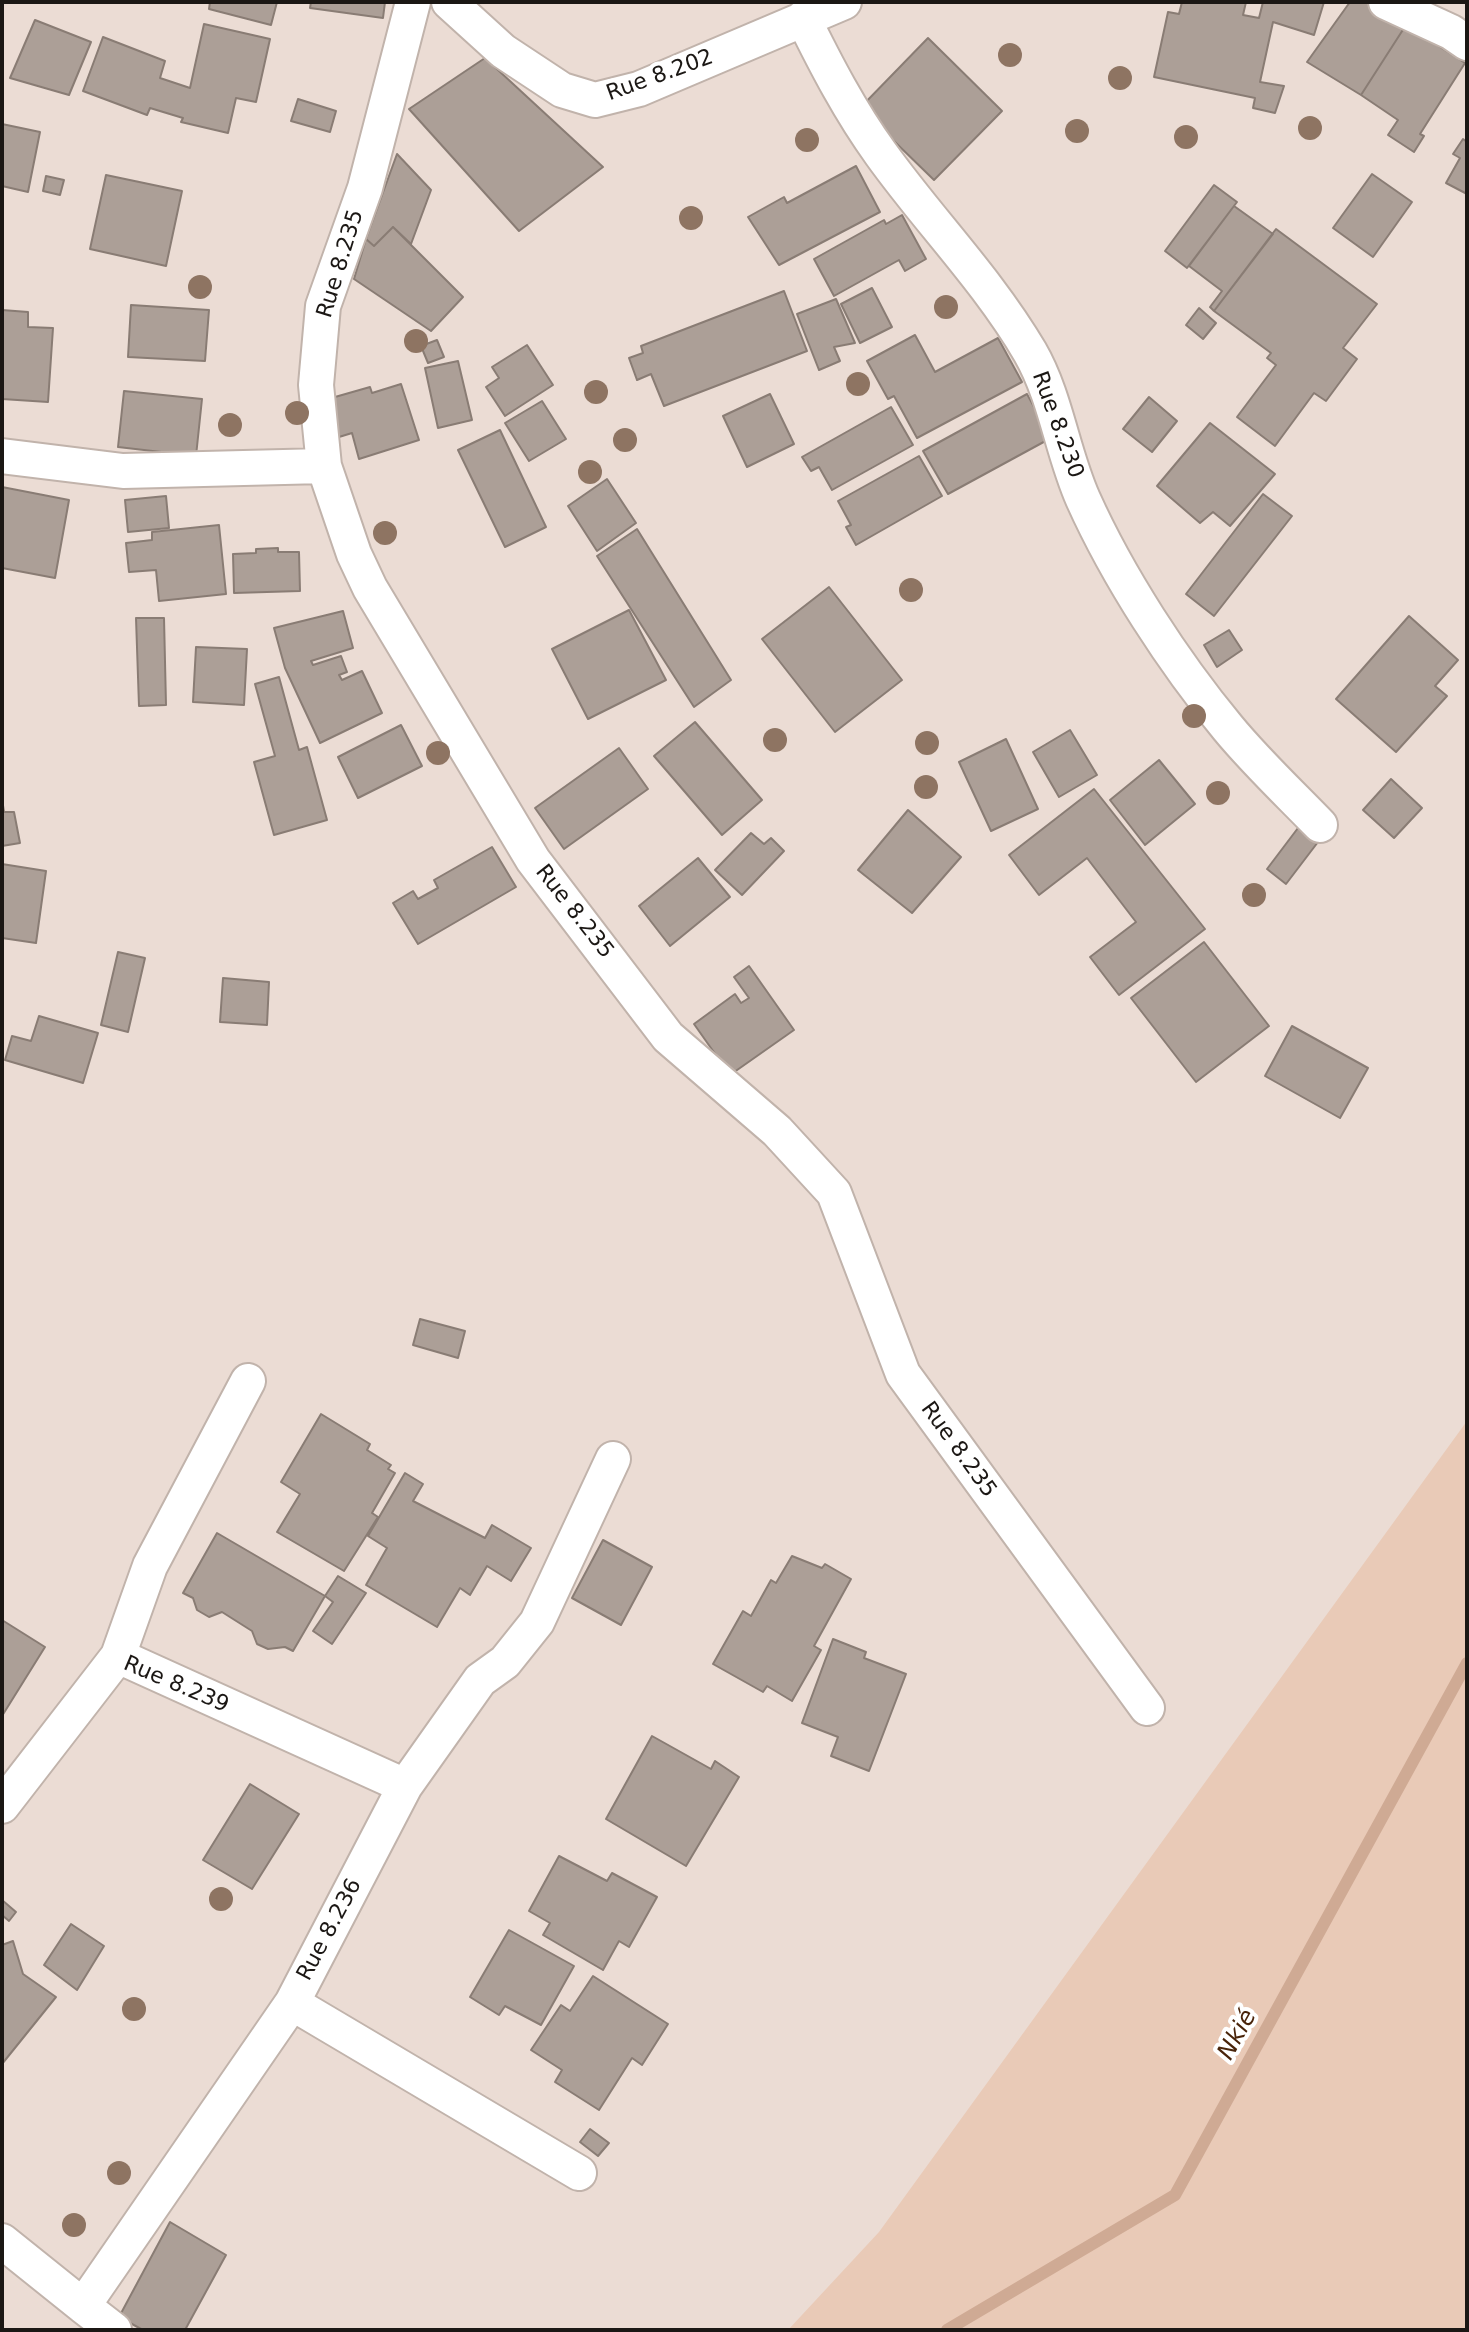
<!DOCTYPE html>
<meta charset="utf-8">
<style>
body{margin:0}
#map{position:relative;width:1469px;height:2332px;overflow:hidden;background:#ebdcd4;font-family:"DejaVu Sans",sans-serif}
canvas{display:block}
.frame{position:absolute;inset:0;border:4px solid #1b1714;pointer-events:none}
</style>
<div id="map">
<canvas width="1469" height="2332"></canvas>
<div class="frame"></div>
</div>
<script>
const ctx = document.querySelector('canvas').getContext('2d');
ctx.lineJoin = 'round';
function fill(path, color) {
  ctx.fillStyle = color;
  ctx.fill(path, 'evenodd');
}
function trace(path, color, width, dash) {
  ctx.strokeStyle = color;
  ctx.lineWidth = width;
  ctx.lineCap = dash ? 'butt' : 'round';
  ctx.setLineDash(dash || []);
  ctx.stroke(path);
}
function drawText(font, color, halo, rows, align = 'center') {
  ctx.font = font + ' "DejaVu Sans",sans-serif';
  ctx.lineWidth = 8;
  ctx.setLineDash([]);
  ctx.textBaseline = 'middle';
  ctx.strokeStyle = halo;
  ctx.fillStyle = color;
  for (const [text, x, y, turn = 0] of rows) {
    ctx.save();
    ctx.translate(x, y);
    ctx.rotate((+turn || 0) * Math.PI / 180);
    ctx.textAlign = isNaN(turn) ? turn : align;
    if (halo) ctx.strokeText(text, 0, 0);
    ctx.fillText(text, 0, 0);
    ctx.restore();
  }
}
const green = new Path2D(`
 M1467,1421V2330H788L879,2232Z`);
const stream = new Path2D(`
 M947,2330L1175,2195L1467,1663`);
const building = new Path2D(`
 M210,2H277L271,25L209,9Z
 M311,2H385L383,18L310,8Z
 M1182,2H1246L1243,15L1259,18L1263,2H1324L1314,35L1273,22L1260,82L1284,86L1275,113L1253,108L1255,98L1154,77L1168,12L1179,14Z
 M1350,2H1369L1406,25L1361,95L1307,62Z
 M35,20L91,42L69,95L10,78Z
 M204,24L270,39L256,102L236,98L228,133L181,122L183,118L150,108L147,115L83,91L103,37L165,61L160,78L190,88Z
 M1406,25L1465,63L1420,134L1424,136L1414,152L1388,135L1398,120L1361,95Z
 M928,38L1002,111L934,180L860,108Z
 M485,58L603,167L519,231L409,109Z
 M298,99L336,111L330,132L291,121Z
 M2,124L40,132L28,192L2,186Z
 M1463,139L1467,142V194L1446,183L1460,158L1453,154Z
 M397,154L431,190L411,244L393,227L374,246L366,239Z
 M856,166L880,212L779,265L748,217L784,197L787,203Z
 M1372,174L1412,202L1373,257L1333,228Z
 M106,175L182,191L166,266L90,249Z
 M46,176L64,180L60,195L43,191Z
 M1214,185L1237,202L1187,268L1165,251Z
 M1234,206L1273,234L1214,311L1210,307L1222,291L1189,266Z
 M902,215L926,259L905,271L899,260L834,296L814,259L884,220L886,224Z
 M393,227L463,297L431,331L354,279L366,239L374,246Z
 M1276,229L1377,304L1343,348L1357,359L1326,401L1314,393L1275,446L1237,417L1276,365L1267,358L1271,353L1214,311Z
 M872,288L892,327L860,343L841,304Z
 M784,291L807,351L664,406L651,374L637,380L629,358L643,353L641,346Z
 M836,299L855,343L834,347L840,361L819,370L797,314Z
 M131,305L209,310L205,361L128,357Z
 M1199,308L1216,323L1203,339L1186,325Z
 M2,310L28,312V327L53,328L48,402L2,399Z
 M915,335L935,372L998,338L1022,382L917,438L894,396L888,399L867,361Z
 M437,340L444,357L428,363L421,346Z
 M527,345L553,385L505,416L486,387L499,378L492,367Z
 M458,361L472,420L438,428L425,368Z
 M401,384L419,440L359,459L352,433L339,437L328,399L370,387L372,393Z
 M124,391L202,399L196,456L118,447Z
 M770,394L794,444L747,467L723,416Z
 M1027,394L1051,438L948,494L923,451Z
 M1149,397L1177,421L1152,452L1123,429Z
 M542,401L566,439L529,461L505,423Z
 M891,407L913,445L832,490L819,467L811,471L802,457Z
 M1210,423L1275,474L1230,526L1213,512L1200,523L1157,486Z
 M500,430L546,527L505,547L458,450Z
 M919,456L942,496L856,545L846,527L851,525L838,501Z
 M607,479L636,523L597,551L568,506Z
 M2,487L69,500L55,578L2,568Z
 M1263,494L1292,516L1214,616L1186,594Z
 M166,496L169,528L128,532L125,500Z
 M219,525L226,594L159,601L156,570L129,572L126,543L152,540V532Z
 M637,529L731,680L694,707L597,556Z
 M278,548V552H299L300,591L234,593L233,554L256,553V549Z
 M829,587L902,680L835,732L762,639Z
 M629,610L666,680L588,719L552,649Z
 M343,611L353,648L311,661L313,665L341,656L347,672L339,675L342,680L362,671L382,713L320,743L285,668L274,628Z
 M1409,616L1458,660L1435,686L1447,696L1396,752L1336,699Z
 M136,618H164L166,705L139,706Z
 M1229,630L1242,650L1217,667L1204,645Z
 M196,647L247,649L244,705L193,702Z
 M279,677L299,750L307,747L327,820L274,835L254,762L275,756L255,684Z
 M695,722L762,800L722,835L654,756Z
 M401,725L422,766L358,798L338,757Z
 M1070,730L1097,775L1059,797L1033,752Z
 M1006,739L1038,809L991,831L959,762Z
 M619,748L648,789L564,849L535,808Z
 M1159,760L1195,804L1145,845L1110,800Z
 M1391,779L1422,808L1394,838L1363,810Z
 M1094,789L1205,929L1119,995L1090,957L1136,922L1087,858L1039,895L1009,855Z
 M2,799L4,812H14L20,843L2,846Z
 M908,810L961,857L912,913L858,870Z
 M1298,828L1318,842L1286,884L1267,869Z
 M751,833L764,844L771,838L784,851L742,895L715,870Z
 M492,847L516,887L418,944L393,903L413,891L418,899L438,888L434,880Z
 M698,858L730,897L670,946L639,906Z
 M2,864L46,871L36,943L2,938Z
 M1204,942L1269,1026L1196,1082L1131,998Z
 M118,952L145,958L128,1032L101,1025Z
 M749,966L794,1030L730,1075L694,1024L735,994L741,1003L749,998L734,977Z
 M223,978L269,982L267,1025L220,1022Z
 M39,1016L98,1033L83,1083L5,1060L12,1036L31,1041Z
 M1292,1026L1368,1068L1340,1118L1265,1076Z
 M420,1319L465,1331L458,1358L413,1345Z
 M321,1414L370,1444L367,1450L391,1465L388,1469L395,1473L372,1513L378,1517L344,1571L277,1532L300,1494L281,1482Z
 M405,1473L423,1484L413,1501L485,1538L492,1525L531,1548L511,1581L487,1566L470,1595L460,1588L437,1627L366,1585L387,1548L368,1536Z
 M217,1533L325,1596L293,1651L285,1647L268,1649L257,1644L252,1631L222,1612L209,1617L197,1610L193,1598L183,1593Z
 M603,1540L652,1567L621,1625L572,1598Z
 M792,1556L822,1568L825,1564L851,1579L814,1646L821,1650L792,1701L767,1686L763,1692L713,1664L743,1611L751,1616L771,1580L776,1583Z
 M338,1576L366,1593L332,1644L313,1631L333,1602L325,1596Z
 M2,1620L45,1647L2,1716Z
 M833,1639L866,1652L864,1658L906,1674L869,1771L831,1756L838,1737L802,1723Z
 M652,1736L711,1769L715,1761L739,1777L686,1866L606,1819Z
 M250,1784L299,1814L252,1889L203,1860Z
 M559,1856L607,1881L612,1873L657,1897L629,1947L619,1941L603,1970L543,1935L550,1923L529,1911Z
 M2,1900L16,1912L9,1921L2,1915Z
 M71,1924L104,1946L77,1990L44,1965Z
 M509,1930L574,1966L541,2025L505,2006L499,2015L470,1997Z
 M13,1941L23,1974L56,1997L2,2064V1945Z
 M593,1976L668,2024L642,2065L632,2058L599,2110L555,2082L562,2070L531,2050L561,2005L570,2011Z
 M590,2129L609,2143L598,2156L580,2142Z
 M170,2222L226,2255L185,2330H143L119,2317Z`);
const minor = new Path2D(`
 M413,2L365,188L323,306L316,385L324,466L354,554L370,588L533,860L668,1037L777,1131L834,1193L903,1374L1147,1708
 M449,2L503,51L562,90L595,100L639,89L844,2
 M1386,2L1451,32L1467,43
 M803,18C826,65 850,111 881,154C929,221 987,279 1030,352C1056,397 1062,452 1083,499C1118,577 1174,663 1228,728C1256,762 1289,793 1320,825
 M2,456L123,471L324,466
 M118,1656L150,1566L248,1381
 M2,1806L118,1656L405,1786
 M292,2003L579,2173
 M2,2241L83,2306L292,2003L405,1786L480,1680L505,1662L537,1622L613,1459
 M83,2306L114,2330`);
const trees = [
 [1010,55],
 [1120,78],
 [1310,128],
 [1077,131],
 [1186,137],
 [807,140],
 [691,218],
 [200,287],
 [946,307],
 [416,341],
 [858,384],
 [596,392],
 [297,413],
 [230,425],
 [625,440],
 [590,472],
 [385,533],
 [911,590],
 [1194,716],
 [775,740],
 [927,743],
 [438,753],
 [926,787],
 [1218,793],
 [1254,895],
 [221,1899],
 [134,2009],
 [119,2173],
 [74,2225]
];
const streetNames = [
 ["Rue 8.202",660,76,-20],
 ["Rue 8.235",341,264,-73],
 ["Rue 8.230",1057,425,70],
 ["Rue 8.235",574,912,52],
 ["Rue 8.235",958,1450,54],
 ["Rue 8.239",176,1685,23],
 ["Rue 8.236",330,1930,-62]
];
const waterNames = [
 ["Nkié",1238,2035,-61]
];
fill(green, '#e9cab7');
trace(stream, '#cfaa94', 12);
fill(building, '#ac9f97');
trace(building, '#897c74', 2);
trace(minor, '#c1b3ab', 38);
trace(minor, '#fff', 34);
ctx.fillStyle = '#8e7462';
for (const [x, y] of trees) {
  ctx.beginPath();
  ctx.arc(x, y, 12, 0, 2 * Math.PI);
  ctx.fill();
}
drawText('22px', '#1b1714', '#fff', streetNames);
drawText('italic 24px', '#49240a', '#fff', waterNames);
</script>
